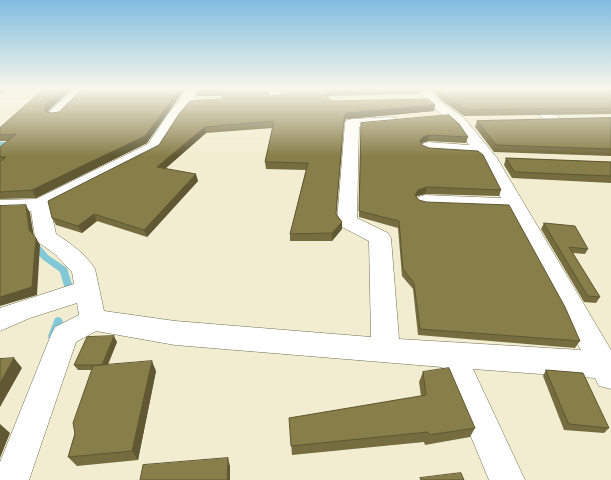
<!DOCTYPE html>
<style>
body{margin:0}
canvas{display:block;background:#f2edd1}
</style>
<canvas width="611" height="480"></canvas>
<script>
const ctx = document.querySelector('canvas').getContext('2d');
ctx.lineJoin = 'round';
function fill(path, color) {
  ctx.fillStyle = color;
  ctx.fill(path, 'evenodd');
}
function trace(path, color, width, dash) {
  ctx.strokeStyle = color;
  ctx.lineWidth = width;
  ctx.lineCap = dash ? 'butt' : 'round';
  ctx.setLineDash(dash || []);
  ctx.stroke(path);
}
const stream = new Path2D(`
 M0,142H15L18,144L15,146H0Z
 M33,240L36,241L48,255L67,268L74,291L72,293L69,294L66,293L60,272L42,259L29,243Z
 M58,317L61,318L63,321L57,339L53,340L49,339L48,336L55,318Z`);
const minor = new Path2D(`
 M74,89H87L60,117L55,118L50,117L48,114L50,111Z
 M186,89H198L193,101L179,119L160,150L50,207L56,234C70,243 86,254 95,269L104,311L175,321L371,337L369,241L340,226L337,221L345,123L347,120L352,119L391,117L396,118L398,121L396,124L359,127L357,218L388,233L391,238L399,339L581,350L507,210L425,207L418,205L415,201L418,197L425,195L501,198L482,160L477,156L428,152L422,150L420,147L422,144L428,142L469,145L455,125L426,102L418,89H430L440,101L465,119L497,158L611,350V389L599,386L595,378L473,369L525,480H489L442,367L175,345L96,331L76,342L29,480H0V462L51,335L55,327L79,315L77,303L30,318L0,331V308L74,284L72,272L56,255L38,242L35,237L31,211L0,212V200L36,199L148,144L168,114L180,100Z
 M271,89H283L280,100H270L268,97Z
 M546,110C552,111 558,115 562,121L560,124C551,126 544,121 539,114L541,111Z`);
const wall = new Path2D(`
 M44,89H72L49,110L48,112L147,143L36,198L0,199V147L8,141H0V128Z
 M196,89H270L268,93L270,96L281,95L282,89H419V94L329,96L328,98L329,100L334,101L435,105L434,111L346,119L344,123L336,214L342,222V229L332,241H290V234L306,170L266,169L265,162L273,128L206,133L165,169L198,181L147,237L97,221L82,233L56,225L52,218L159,145L223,97L222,96H197Z
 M431,89H611V114L464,116L441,100Z
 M611,118V156L494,152L475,127L477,121Z
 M361,123L468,137L466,143L428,141L421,143L422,145L501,190L499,196L425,194L417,196L416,197L419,200L580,341L575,348L418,335L413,289L402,276L398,228L359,217Z
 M506,158L611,162V183L512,178L504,165Z
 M544,223L588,249L585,254L573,253L600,297L596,303L584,302L541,229Z
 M117,342L108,365L156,371L138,460L77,466L68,457L92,370H78L74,365Z
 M546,370L609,428L604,433L564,430L543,376Z
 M423,372L475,428L470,437L425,445L424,442L292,455L289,418L421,396L419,382Z`);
const shadedWall = new Path2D(`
 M0,89H8L0,94Z
 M64,89H72L49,110L47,115L44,109L46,104Z
 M180,89H185L147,143L36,198L32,190Z
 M267,89H270L267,96L266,91Z
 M329,91V96L326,102V96Z
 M435,105L434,111L346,119L344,123V117L346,113Z
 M205,127L206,133L159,174L157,167Z
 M429,135L428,141L422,143L419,146L420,140L423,137Z
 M196,174L198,181L147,237L144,230Z
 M427,187L425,194L417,196L414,202L415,195L418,190Z
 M26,205L30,213L34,237L29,230Z
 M94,214L97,221L82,233L78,226Z
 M342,222V229L332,241V233Z
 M36,238L40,245L37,295L0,306V297Z
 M114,336L117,342L105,370L102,365Z
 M14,358L22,368L0,407V383Z
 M152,361L156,371L138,460L132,451Z
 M0,424L10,433L0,458Z
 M228,458L230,466V480H227Z`);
const building = new Path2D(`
 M44,89H64L46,104L44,109L46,112L52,113L59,112L82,89H180L145,136L32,190L0,192V162L6,157H0V147L16,134L0,135V128Z
 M196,89H267L266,91L270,96L281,95L282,89H391L329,91L326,96L329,100L334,101L428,99L435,105L346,113L344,117L336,214L342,222L332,233L290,234L308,163L265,162L274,121L205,127L157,167L196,174L144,230L94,214L78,226L52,218L48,201L159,145L179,114L190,101L221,99L224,95L221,90H196Z
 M437,89H611V108L466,110L442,94Z
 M449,115L459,124L468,137L429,135L423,137L420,140L422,145L429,148L478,151L483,155L501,190L427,187L418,190L415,195L419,200L426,202L509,205L565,307L580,341L420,329L414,283L403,269L399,221L359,211L361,123Z
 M611,118V149L496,145L477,121Z
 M506,158L611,162V176L515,172Z
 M26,205L29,230L36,238L32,287L0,297V206Z
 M544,223L575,226L588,249L569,247L600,297L588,296Z
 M114,336L102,365H74L87,337Z
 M14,358L0,383V359Z
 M152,361L132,451L68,457L75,434L73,423L93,366Z
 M449,368L475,428L429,435L428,432L291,446L289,418L426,395L423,372Z
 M546,370L583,373L609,428L569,424Z
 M228,458L227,480H140L143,465Z
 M461,473L464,480H421L420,478Z`);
fill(stream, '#82c8d6');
trace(minor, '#747057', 1);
fill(minor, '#fff');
fill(wall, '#756c3f');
fill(shadedWall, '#5f5833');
fill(building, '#887e49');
trace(building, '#5f5833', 1);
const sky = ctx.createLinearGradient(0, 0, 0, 156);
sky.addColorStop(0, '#7fbce1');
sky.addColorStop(0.57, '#f9f7ea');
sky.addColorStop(1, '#f9f7ea00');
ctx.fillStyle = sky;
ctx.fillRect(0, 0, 611, 156);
</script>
